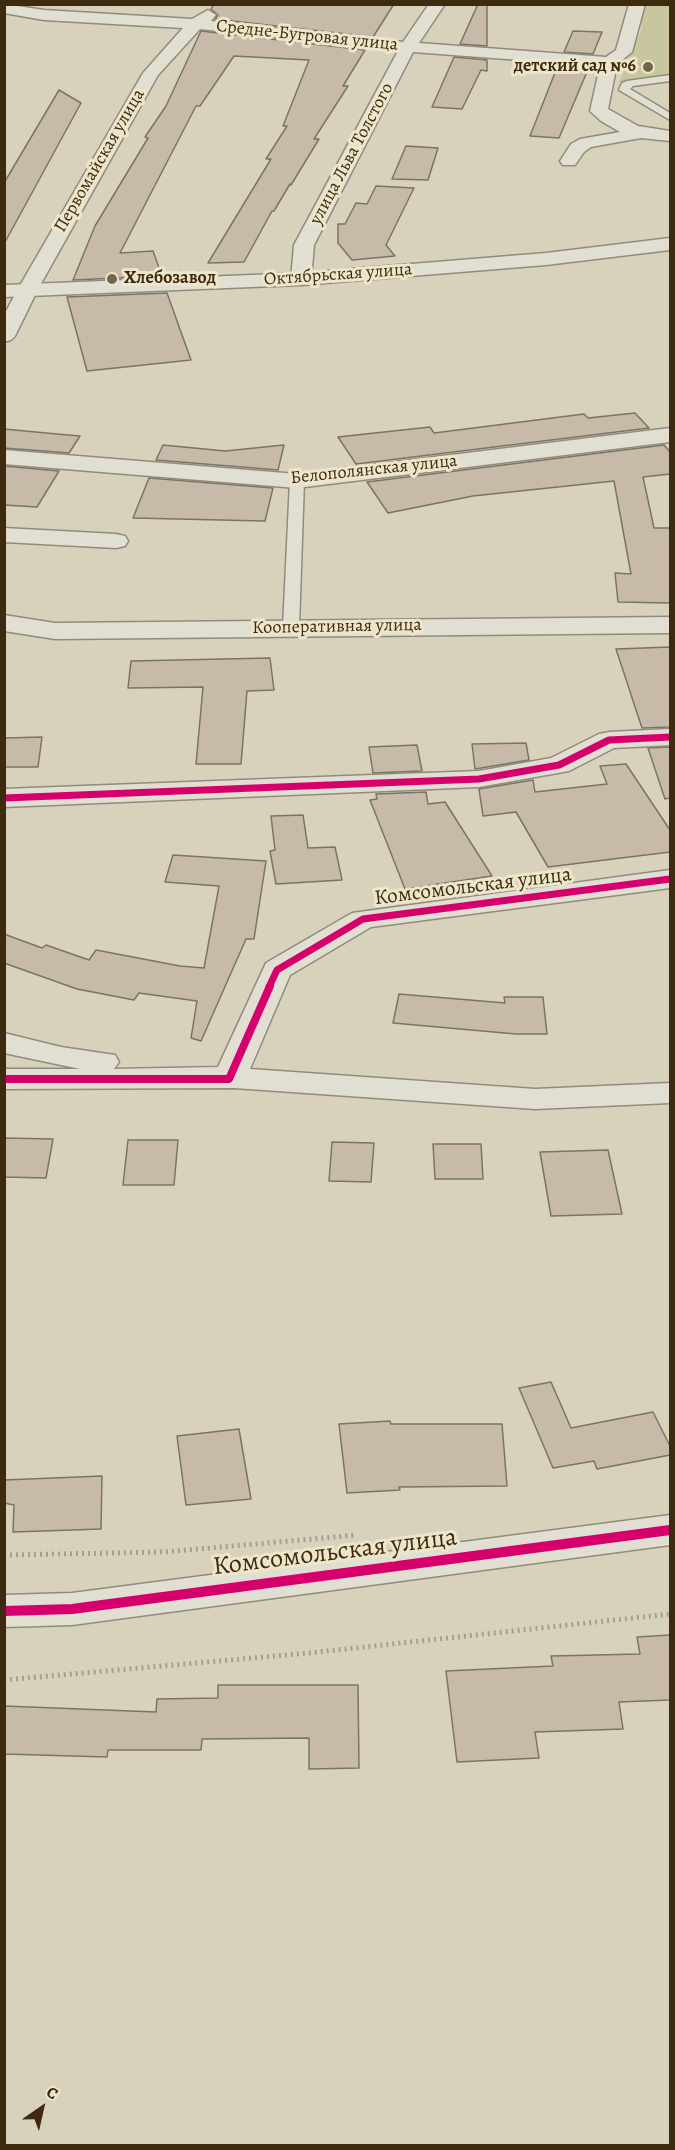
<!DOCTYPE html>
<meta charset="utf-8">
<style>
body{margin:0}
#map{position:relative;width:675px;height:2150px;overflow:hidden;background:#d8d2bc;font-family:Alegreya,serif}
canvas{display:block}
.frame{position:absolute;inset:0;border:6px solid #3d2a0f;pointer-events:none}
.north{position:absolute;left:12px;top:2078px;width:60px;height:60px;-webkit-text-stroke:4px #eee6cb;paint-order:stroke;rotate:34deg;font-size:16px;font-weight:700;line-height:24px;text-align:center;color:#3d2a0f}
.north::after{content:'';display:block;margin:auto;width:21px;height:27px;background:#3d2a0f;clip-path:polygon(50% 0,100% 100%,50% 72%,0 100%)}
</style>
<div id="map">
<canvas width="675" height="2150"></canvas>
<div class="frame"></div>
<div class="north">С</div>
</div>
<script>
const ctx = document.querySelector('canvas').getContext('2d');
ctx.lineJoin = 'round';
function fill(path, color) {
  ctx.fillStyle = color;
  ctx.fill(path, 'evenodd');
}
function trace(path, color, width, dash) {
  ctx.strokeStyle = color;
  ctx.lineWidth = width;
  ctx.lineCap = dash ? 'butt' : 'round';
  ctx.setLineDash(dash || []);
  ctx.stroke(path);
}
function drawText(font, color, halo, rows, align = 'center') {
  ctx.font = font + ' Alegreya,serif';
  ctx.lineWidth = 6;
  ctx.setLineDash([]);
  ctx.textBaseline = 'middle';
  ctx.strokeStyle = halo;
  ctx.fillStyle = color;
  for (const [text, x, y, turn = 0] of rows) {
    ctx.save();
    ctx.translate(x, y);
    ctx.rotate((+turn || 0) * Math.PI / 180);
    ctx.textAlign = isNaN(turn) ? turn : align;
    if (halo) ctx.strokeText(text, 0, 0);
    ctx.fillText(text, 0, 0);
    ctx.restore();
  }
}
const green = new Path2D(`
 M645,5H670V76L619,82L642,28L641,7Z`);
const building = new Path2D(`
 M214,4H394L373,37L215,19L218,15L211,9Z
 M478,4H487V46L460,44Z
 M201,31L365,50L343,86H348L314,139H319L291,185L290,184L274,211H272L244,262L208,263L271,159H266L287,126H283L309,60L234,56L200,106H196L120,253L153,251L162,276L73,280L95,226L148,138L145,137L166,106Z
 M573,31L602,32L593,54L564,52Z
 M454,57L487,60V71L481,70L462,109L432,107Z
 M558,65L589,67L559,138L530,136Z
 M59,90L81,103L4,244V183Z
 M406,146L438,148L428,180L392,179Z
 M376,186L414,188L386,245L395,256L352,260L338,243V224H345L356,203L367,204Z
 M167,293L191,360L87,371L67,297Z
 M635,413L649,428L356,464L338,437L430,427L434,433L584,414L588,418Z
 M4,429L57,434L80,436L69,453L4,448Z
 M163,445L225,451L284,445L278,470L156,460Z
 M664,445L670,452V474L643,477L654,528H670V603L618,602L615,573L631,574L614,481L473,496L388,513L367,482Z
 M4,466L59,471L37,507L4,505Z
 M149,478L273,488L265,521L133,518Z
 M670,647V727L642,728L616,649Z
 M270,658L274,690L247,691L241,764H196L203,687L128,688L131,661Z
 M42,737L38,767H4V738Z
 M526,743L529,760L475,769L472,744Z
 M417,745L422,771L373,773L369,747Z
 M670,747V798L665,799L648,748Z
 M626,764L670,830V852L548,867L516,812L483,816L479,789L533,780L535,792L607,784L600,766Z
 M426,792L428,804L445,802L492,876L405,889L370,800L377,799L376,794Z
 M303,815L308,848L335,847L342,880L276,884L270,851L275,850L271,816Z
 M173,855L266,861L254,939H246L201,1041L191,1038L197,1001L139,993L134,1000L77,989L4,963V934L42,948L46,945L89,960L96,950L180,966L204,968L219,886L165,882Z
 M399,994L505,1003L504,997H543L547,1034H516L393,1023Z
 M4,1138L53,1139L46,1178L4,1177Z
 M128,1140H178L174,1185H123Z
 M332,1142L374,1143L371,1182L329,1181Z
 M433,1144H481L483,1179H435Z
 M608,1150L622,1214L551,1216L540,1152Z
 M551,1382L571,1428L653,1412L670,1446V1455L597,1469L594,1461L553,1468L519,1388Z
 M390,1421L391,1424H502L507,1486L399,1487L400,1490L347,1493L339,1424Z
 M239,1429L251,1499L186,1505L177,1436Z
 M102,1476L101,1529L13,1532L14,1505L4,1503V1480Z
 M670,1635V1700L619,1702L623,1729L535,1732L539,1758L457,1762L446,1671L553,1666L551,1656L640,1654L637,1637Z
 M218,1685H358L359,1768L309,1769V1738L202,1739L201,1750H108L107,1757L4,1754V1706L156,1712L157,1699L218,1698Z`);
const path = new Path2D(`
 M4,1555L164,1552L357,1535
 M4,1680L309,1653L670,1614`);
const service = new Path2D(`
 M670,75V81L633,86L630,89L670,113V120L619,90L622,83L627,81Z
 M297,477L304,481L299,627L291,632L283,627L290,481Z`);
const minor = new Path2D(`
 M4,4L44,10L192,19L208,10L216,15L211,21L403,42L429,4H445L419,43L606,57L616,50L629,4H645L632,52L617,64L608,109L638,126L670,131V141L641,138L591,147L584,152L575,165H563L560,161L571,144L580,139L620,132L601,121L590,111L600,66L413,52L314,245L311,279L308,283H294L291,279L294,245L398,51L200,29L158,75L38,289L15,336L11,340L4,342V315L18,289L143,73L183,28L44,20L4,13Z
 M670,428V442L297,488L4,464V450L297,474Z
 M4,528L116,534L125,536L128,541L125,546L116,548L4,542Z
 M4,615L55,623L670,617V633L55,639L4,631Z
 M670,729V745L614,748L569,771L479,787L4,807V789L479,771L551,758L599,734L609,732Z
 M670,870V888L371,927L290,975L250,1069L535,1089L670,1083V1103L535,1109L234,1088L4,1089V1069H80L4,1053V1033L61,1047L115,1055L119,1062L114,1069L218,1067L266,963L352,913Z
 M670,1515V1545L72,1625L4,1627V1595L72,1593Z`);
const tertiary = new Path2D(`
 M670,238V250L546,265L301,285L4,297V285L301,273L546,253Z`);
const cyclewayFar2 = new Path2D(`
 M4,798L479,779L559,765L609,740L670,737
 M269,987L277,970L363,919L670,879`);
const cyclewayFar1 = new Path2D(`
 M4,1079H229L270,986`);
const cycleway = new Path2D(`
 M4,1611L72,1609L670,1530`);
const markers = [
 [648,67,6,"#73654c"],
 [112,279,6,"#73654c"]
];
const farStreetnames = [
 ["Средне-Бугровая улица",307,36,6],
 ["улица Льва Толстого",352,154,-62],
 ["Первомайская улица",100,161,-60],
 ["Октябрьская улица",338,275,-4],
 ["Белополянская улица",374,470,-6],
 ["Кооперативная улица",337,627,-1]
];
const farPoinames = [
 ["детский сад №6",636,67],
 ["Хлебозавод",124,279,"left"]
];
const streetNames = [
 ["Комсомольская улица",473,887,-7]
];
const nearStreetnames = [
 ["Комсомольская улица",335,1553,-7]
];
fill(green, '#c8c69f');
fill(building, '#c8baa9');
trace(building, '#7a7465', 1.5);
trace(service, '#918b7c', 3);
trace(minor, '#918b7c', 3);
trace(tertiary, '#918b7c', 3);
trace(path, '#a39f94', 5, [2, 4]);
fill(service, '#e1ded2');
fill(minor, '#e1ded2');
fill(tertiary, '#e1ded2');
trace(cyclewayFar2, '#d6006c', 7);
trace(cyclewayFar1, '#d6006c', 8);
trace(cycleway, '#d6006c', 10);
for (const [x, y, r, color] of markers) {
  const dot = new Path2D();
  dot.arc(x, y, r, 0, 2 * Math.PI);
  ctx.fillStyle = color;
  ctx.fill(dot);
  trace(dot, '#eee6cb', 2);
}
drawText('18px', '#3d2a0f', '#eee6cb', farStreetnames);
drawText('bold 18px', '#3d2a0f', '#eee6cb', farPoinames, 'right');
drawText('21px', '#3d2a0f', '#eee6cb', streetNames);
drawText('26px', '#3d2a0f', '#eee6cb', nearStreetnames);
</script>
